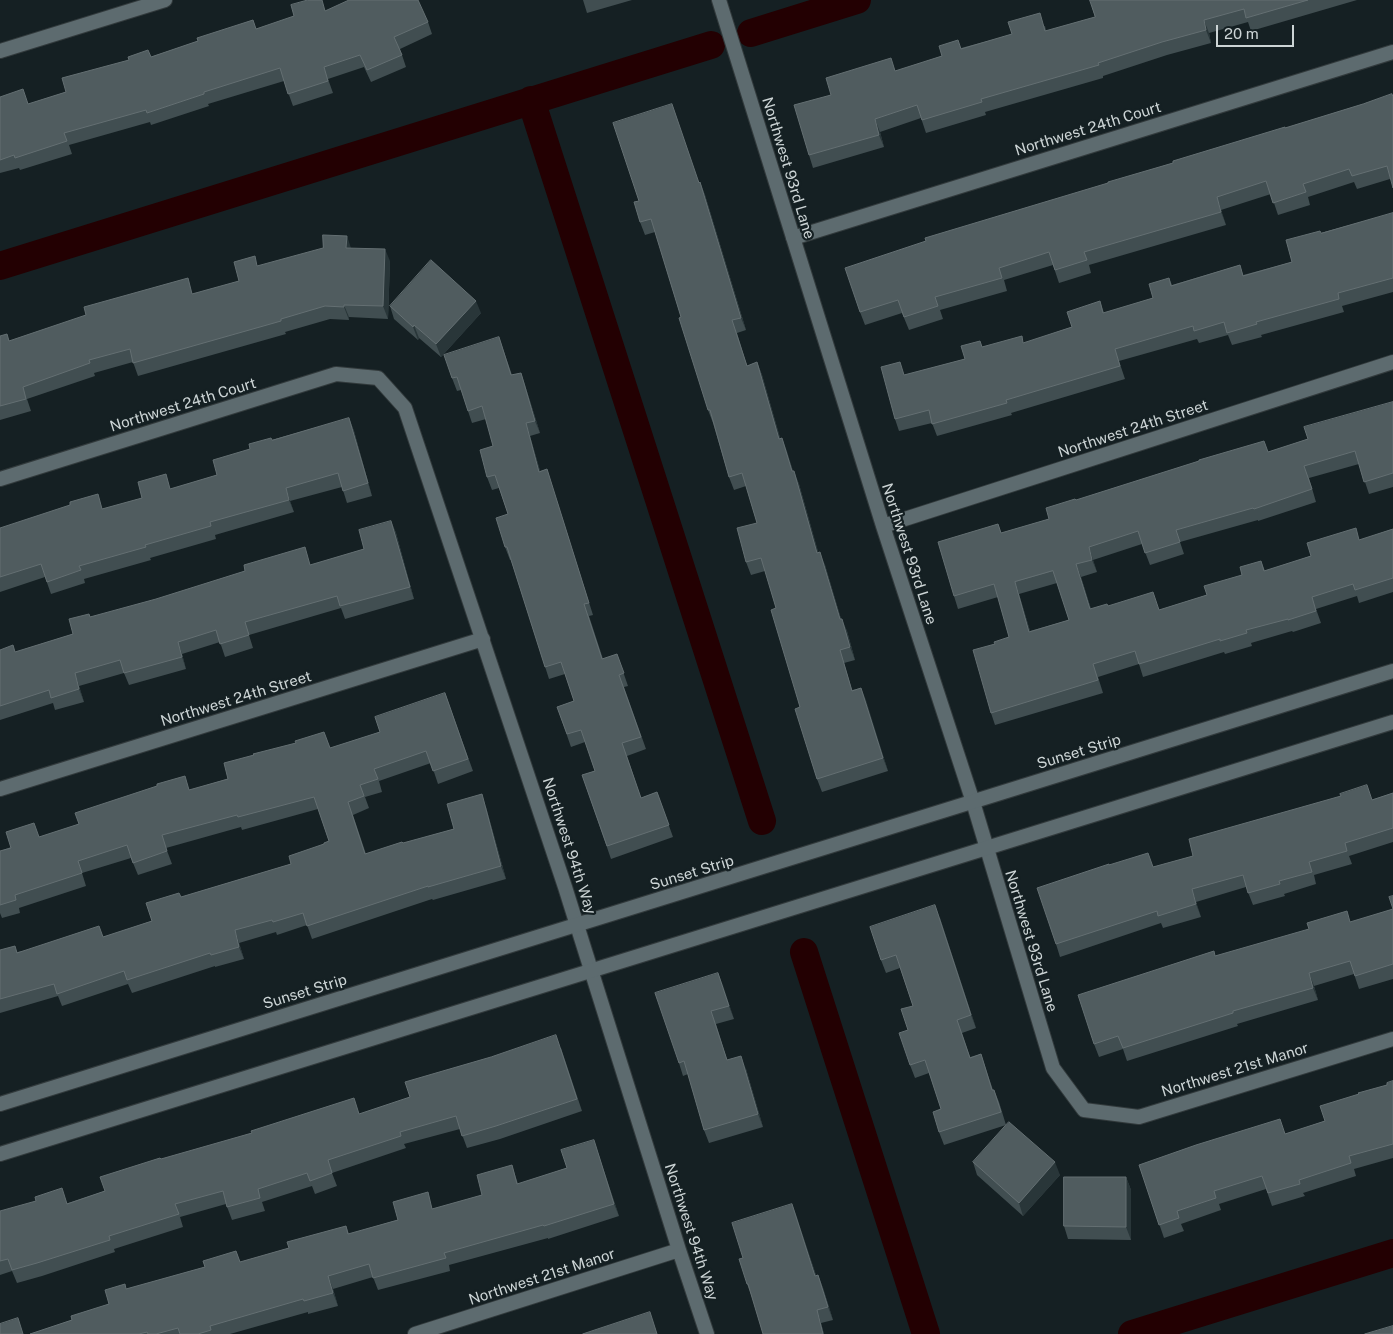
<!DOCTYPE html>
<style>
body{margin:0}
#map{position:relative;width:1393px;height:1334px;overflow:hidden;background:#152023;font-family:"Public Sans",sans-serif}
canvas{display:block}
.scale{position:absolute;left:1216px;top:25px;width:78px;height:22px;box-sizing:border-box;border:2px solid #ccd4d5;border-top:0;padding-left:6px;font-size:15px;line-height:18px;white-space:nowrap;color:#ccd4d5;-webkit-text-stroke:4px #152023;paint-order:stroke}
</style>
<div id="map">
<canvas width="1393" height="1334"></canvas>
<div class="scale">20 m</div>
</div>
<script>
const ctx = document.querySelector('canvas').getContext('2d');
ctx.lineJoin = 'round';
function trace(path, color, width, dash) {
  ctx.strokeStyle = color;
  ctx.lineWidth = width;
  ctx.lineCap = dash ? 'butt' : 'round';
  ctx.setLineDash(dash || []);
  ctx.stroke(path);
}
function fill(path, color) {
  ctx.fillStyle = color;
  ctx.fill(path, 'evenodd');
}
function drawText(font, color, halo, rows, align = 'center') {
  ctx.font = font + ' "Public Sans",sans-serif';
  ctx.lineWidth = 4.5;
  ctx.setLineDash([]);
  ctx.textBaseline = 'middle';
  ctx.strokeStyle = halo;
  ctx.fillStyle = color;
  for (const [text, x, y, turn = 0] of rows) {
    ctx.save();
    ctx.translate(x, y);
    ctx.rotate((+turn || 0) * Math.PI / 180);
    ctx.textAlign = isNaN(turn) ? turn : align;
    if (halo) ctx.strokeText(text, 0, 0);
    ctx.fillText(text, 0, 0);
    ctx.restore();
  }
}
const canal = new Path2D(`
 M751,33L857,0
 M531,100L762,821
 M0,266L711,45
 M804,952L926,1334
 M1132,1334L1393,1253`);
const minor = new Path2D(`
 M719,0L883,526L973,802L1053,1068L1084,1110L1139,1117L1393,1039
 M0,51L165,0
 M793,238L1393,52
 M0,479L336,374L378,378L405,408L565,887L679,1250L707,1334
 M883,526L1393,362
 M0,789L483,639
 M415,1334L679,1250`);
const tertiary = new Path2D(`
 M0,1104L1393,671
 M0,1154L1393,722`);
const wall = new Path2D(`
 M583,0H632L587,13Z
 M1090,0H1357L1251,31L1248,22L1209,33L1211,43L1167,55L1103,76V78L985,112L986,115L926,133L921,118L880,132L884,147L813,168L809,155L896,71L942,56L961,48L1045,26L1046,31L1095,17Z
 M326,11L428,22L432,34L400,49L406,67L371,82L364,67L328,79L333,93L293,106L284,81L208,104L209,106L151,125L150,122L69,145L72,154L20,170L19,168L0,173V113L66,92L151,57L198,41L253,20L256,29Z
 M1392,94L1390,179L1357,189L1354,182L1308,197L1310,205L1278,215L1271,194L1221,210L1226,225L1089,265L1091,273L1059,283L1053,265L1004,280L1007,291L940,310L943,319L909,330L902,313L865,325L860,312L1108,183L1363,104Z
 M700,182L705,195L746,330L737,333L747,366L757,362L762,375L780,438H782L793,471L799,484L818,552L825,565L841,619L847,631L855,660L844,663L852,690L861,688L888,771L822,792L817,779L776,608L765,571L751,575L746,562L757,523L746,486L734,490L729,477L713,423L708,410L681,317L655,232L645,235L640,222Z
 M1393,213V292L1342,306L1344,312L1261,335L1262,337L1232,345L1228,335L1199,343L1197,339L1119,361L1125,379L1011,413L1012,415L937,436L932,423L899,431L895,419L905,375L965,359L982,347L1024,343L1072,327L1100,301L1104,313L1153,298L1169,278L1172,285L1240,265L1243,275L1292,262L1321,233Z
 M351,248L390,261L388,319L349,317V320L330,319L285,332L286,334L138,376L133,362L94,373L95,376L27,399L31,411L0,420V336L10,341L193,294L239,281L258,266Z
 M390,306L481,313L441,357L419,338L418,340L394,319Z
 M499,337L512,375L521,373L525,385L540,433L530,436L540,471L547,469L551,482L593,615L589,616L603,659L617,654L628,686L624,687L646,749L627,756L641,798L657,792L673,837L611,859L582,775L595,771L585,742L571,747L557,707L574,701L565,674L549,679L511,560H510L505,547L508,514L499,488L492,490L487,477L493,446L486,419L472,423L461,390L457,391L452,378Z
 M1393,402V487L1369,494L1359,464L1309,478L1316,502L1258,521V520L1180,542L1184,554L1150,565L1142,544L1093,560L1097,572L1081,577L1091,609L1108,606L1159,610L1207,595L1242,575L1261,561L1265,571L1393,529V592L1359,603L1357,596L1316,609L1321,623L1293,632L1292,631L1251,643L1252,646L1225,654L1224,652L1143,677L1139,664L1098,677L1103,693L995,725L991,713L995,644L1009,637L998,597L958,609L954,596L998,524L1001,533L1049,519L1076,500L1268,452L1308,439L1378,407ZM1057,583L1069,620L1030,631L1019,594Z
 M349,418L354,431L372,496L347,503L342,487L290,501L294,512L215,535L216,539L150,558L151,560L84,579L85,583L51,594L45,577L0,592V528L103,509L142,498L171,489L217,475L250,449L272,440Z
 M391,521L396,533L414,599L345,619L341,608L249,635L253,648L225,657L220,642L182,654L186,669L129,685L124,673L79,686L84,702L55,710L53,703L0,720V650L15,652L73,634L90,617L311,565L364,549Z
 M445,693L473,771L438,784L431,763L379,781L382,792L365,797L369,808L353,815L366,854L454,829L486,807L506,879L433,900L432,899L312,939L307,925L277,935L276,932L239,943L244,959L215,967V966L132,993L128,984L62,1006L58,996L0,1013V950L17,952L103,937L152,921L181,897L291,864L329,841L318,809L242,830L241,827L166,848L172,864L138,875L131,858L82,873L86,886L19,908L20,913L2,918L0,913V851L39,837L190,790L330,748L380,732Z
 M1393,793V842L1349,856L1352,864L1314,875L1316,884L1284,894L1285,896L1253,905L1246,887L1196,902L1201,917L1163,928L1161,923L1060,957L1056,944L1109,865L1153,867L1193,856Z
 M1393,896V979L1359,989L1354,974L1314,986L1318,1000L1237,1024L1238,1026L1127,1061L1123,1049L1099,1057L1094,1044L1215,956L1351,922L1393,909Z
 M940,918L976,1028L962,1033L970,1057L981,1054L993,1090H994L999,1102L1006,1125L1060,1175L1023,1216L977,1175L973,1162L1006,1125L944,1145L939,1132L941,1109L929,1073L915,1078L910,1065L913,1006L900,968L886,973L881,960Z
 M718,973L734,1019L716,1024L727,1060L746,1069L763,1127L709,1143L704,1130L688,1074L683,1076L679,1063Z
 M561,1048L582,1111L500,1139L467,1148L460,1129L404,1144L406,1148L332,1173L337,1186L315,1194L312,1186L262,1202L265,1211L232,1220L226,1204L180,1217L183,1227L114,1249L115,1252L42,1276L17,1283L12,1271L0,1275V1211L68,1203L105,1191L161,1159L360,1114Z
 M1393,1081V1158L1354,1169L1356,1176L1303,1193L1305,1196L1272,1206L1266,1189L1219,1204L1221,1210L1181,1224L1184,1231L1164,1238L1139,1165L1285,1134L1325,1121Z
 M598,1153L619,1216L548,1239V1238L449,1265L450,1271L378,1290L373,1277L333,1289L338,1306L308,1314V1312L230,1334H30L72,1320L109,1304L127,1289L205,1267L236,1251L240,1262L289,1248L346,1226L349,1234L482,1195L512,1165L518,1184L567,1168Z
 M1126,1177L1131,1190V1240L1068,1239L1064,1226Z
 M792,1204L816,1275H818L823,1288L833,1320L821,1323L824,1334H763L752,1297L747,1284L743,1258Z`);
const shadedWall = new Path2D(`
 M1204,20L1209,33L1211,43L1206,30Z
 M875,119L880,132L884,147L879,135Z
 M700,182L705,195L746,330L741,318Z
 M1217,197L1221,210L1226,225L1221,212Z
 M347,236L351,248H346Z
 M385,249L390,261L388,319L383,306Z
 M476,301L481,313L441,357L436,344Z
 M344,305L349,317V320L344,307Z
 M414,325L419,338L418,340L413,327Z
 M757,362L762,375L784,451L779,439Z
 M521,373L525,385L540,433L535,421Z
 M349,418L354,431L372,496L368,483Z
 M526,423L530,436L544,484L539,472Z
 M782,438L787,451L797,484L792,471Z
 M794,471L799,484L822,565L817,553Z
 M286,488L290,501L294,512L289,500Z
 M391,521L396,533L414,599L410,587Z
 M1089,547L1093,560L1097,572L1092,560Z
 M820,552L825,565L845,632L840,619Z
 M1076,564L1081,577L1095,622L1090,609Z
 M1015,582L1019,594L1034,644L1029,632Z
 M842,619L847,631L855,660L850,647Z
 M178,642L182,654L186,669L182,657Z
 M75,673L79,686L84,702L79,689Z
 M861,688L866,700L888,771L883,758Z
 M482,794L486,807L506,879L501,866Z
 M1192,889L1196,902L1201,917L1196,904Z
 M935,905L940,918L976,1028L971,1015Z
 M235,930L239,943L244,959L239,947Z
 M718,973L723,985L734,1019L729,1006Z
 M1309,973L1314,986L1318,1000L1313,988Z
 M741,1056L746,1069L763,1127L758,1114Z
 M594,1140L598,1153L619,1216L614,1204Z
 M1055,1162L1060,1175L1023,1216L1019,1203Z
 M1126,1177L1131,1190V1240L1126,1227Z
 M792,1204L797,1217L820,1288L815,1276Z
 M818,1275L823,1288L833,1320L828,1307Z
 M328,1276L333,1289L338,1306L333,1293Z
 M817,1310L821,1323L824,1334H823Z`);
const building = new Path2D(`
 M308,0H322L325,11L349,0H418L428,22L394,37L402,55L367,70L360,55L324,67L328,81L288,94L280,68L204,92V94L147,113L146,110L64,133L67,141L15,158L14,155L0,160V97L23,89L28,104L66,92L62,78L129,60L128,57L148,50L151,57L198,41L197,38L253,20L256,29L294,16L291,5Z
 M1090,0H1308L1246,18L1244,9L1204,20L1206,30L1162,42L1098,63L1099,65L981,99L982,102L922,120L917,105L875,119L879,135L809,155L794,105L831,95L826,78L891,58L895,71L942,56L939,46L958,40L961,49L1012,34L1008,22L1040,13L1045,31L1095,17Z
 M1392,94L1393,97V188L1387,166L1352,176L1349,169L1303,184L1306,192L1273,203L1266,181L1217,197L1221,212L1084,252L1087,260L1055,270L1049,252L999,268L1002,278L935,297L938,306L904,317L898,300L860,312L845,268L926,241L925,238L1108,183V182L1173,163V161L1285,127V128L1363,104Z
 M672,104L699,183L700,182L741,318L732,320L747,366L757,362L779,439L782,438L792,471H794L817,553L820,552L840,619H842L850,647L840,650L852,691L861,688L883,758L817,779L795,709L800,707L771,610L776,608L761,558L746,562L737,528L757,523L742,473L729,477L710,410H708L679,318L681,317L651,219L640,222L634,202L639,201L613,123Z
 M1393,213V278L1338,293L1339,299L1256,322L1257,324L1227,333L1224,322L1194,331L1193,326L1115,349L1120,366L1006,400L1007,403L932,424L929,410L895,419L881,367L900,362L904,375L965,359L961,346L980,341L982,347L1022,336L1023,343L1072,327L1067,312L1100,301L1103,313L1153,298L1149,284L1169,278L1171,286L1240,265L1243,276L1292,262L1286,240L1320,231L1321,233Z
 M323,235L347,236L346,248L385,249L383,306L344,305V307L325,306L281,319V321L133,363L130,349L89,360L90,363L23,387L26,399L0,406V336L7,334L9,341L86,315L84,307L188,278L192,294L239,281L234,262L255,256L257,266L323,248Z
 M431,260L476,301L436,344L414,325L413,327L390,306Z
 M499,337L511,375L521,373L535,421L526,423L539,472L547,469L589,603L584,604L602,659L617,654L624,673L619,675L641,737L622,743L641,798L657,792L669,825L607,846L582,775L595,771L581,730L567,734L557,707L574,701L561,662L545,667L507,547H505L496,518L508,514L495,475L487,477L480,450L493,446L482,406L468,411L457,377L452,378L444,355Z
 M1393,402V473L1364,482L1355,451L1304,466L1312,489L1254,509L1253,508L1176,530L1180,542L1145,553L1138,531L1089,547L1092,560L1076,564L1090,609L1107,604L1108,606L1153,592L1159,610L1207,595L1204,586L1242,575L1240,567L1261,561L1264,571L1311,556L1307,543L1356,528L1359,540L1393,529V578L1355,590L1353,584L1312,597L1316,611L1288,620V619L1246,630L1247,633L1220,641V639L1139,664L1135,651L1093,664L1098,680L991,713L973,650L995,644L994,642L1009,637L994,584L954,596L938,542L998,524L1001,533L1049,519L1046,508L1075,499L1076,500L1199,461V460L1264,441L1268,452L1308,439L1304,427ZM1053,571L1069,620L1029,632L1015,582Z
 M349,418L368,483L343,491L338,473L286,488L289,500L210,522L211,526L145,545L146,547L79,566L81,570L47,582L41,564L0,577V528L70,505V502L98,494L102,509L142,498L138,482L166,474L170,489L217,475L213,460L250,449L249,444L271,438L272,440Z
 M391,521L410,587L340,606L337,596L245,622L249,635L220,644L216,630L178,642L182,657L124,673L120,660L75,673L79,689L51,698L49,690L0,706V650L13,645L15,652L73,634L69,619L89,614L90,617L156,599L245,571L244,565L305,547L310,565L364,549L359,530Z
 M445,693L468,759L433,771L426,751L374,769L378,779L360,785L364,796L348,802L365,854L402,842L403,843L454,829L447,804L482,794L501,866L428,887V886L307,926L303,913L273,922L272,920L235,930L239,947L211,955L210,953L127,980L124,971L57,994L54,984L0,999V950L15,946L17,953L99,926L103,937L152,921L146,903L179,893L181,897L291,864L289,856L324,844V843L329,841L314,797L238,817L237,815L162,835L167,851L133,863L127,845L78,861L82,873L15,895L16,900L0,905V851L11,848L6,832L34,823L39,837L79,824L75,813L157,786V784L185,776L189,790L228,779L224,763L254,755L253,754L296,743L295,741L324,732L330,748L380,732L375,717Z
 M1367,785L1372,800L1393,793V828L1345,843L1347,851L1309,862L1312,872L1279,881L1280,884L1248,893L1243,875L1192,889L1196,904L1158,916L1157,911L1056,944L1037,888L1109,864V865L1148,853L1153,867L1193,856L1189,839L1341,796L1340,794Z
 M1393,896V964L1355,976L1350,961L1309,973L1313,988L1233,1011V1013L1123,1048L1118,1036L1094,1044L1078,995L1214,951L1215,956L1309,929L1307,923L1347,911L1350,922L1393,909L1389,897Z
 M935,905L971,1015L957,1020L970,1058L981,1054L992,1090H994L1001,1112L939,1132L933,1112L941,1109L925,1060L910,1065L899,1033L908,1030L901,1009L913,1006L896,955L881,960L870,927Z
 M718,973L729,1006L711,1011L727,1060L741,1056L758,1114L704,1130L684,1061L679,1063L655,993Z
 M556,1035L577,1099L496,1126L462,1136L456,1116L400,1132L401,1136L328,1160L332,1173L310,1181L307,1173L258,1189L260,1198L227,1207L223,1191L175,1204L179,1214L109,1236L110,1240L37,1263L12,1270L8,1259L0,1261V1211L36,1201L35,1197L62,1188L67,1204L105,1191L100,1177L160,1158L161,1159L252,1133L251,1131L354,1098L359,1114L410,1097L405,1082L491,1057Z
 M1393,1081V1144L1349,1156L1351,1163L1299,1180L1300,1184L1268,1193L1262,1176L1214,1191L1216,1198L1177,1211L1179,1218L1159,1225L1139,1165L1196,1145L1280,1119L1285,1134L1325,1121L1320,1106L1359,1094L1358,1093L1387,1085V1083Z
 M1009,1122L1055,1162L1019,1203L973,1162Z
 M594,1140L614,1204L544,1226L543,1225L444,1253L446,1258L373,1278L369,1264L328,1276L333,1293L304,1301L303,1299L210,1326L211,1330L198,1334H180L178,1328L156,1334H148L147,1332L139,1334H30L72,1320L71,1316L109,1304L105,1290L125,1284L126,1289L205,1267L203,1261L236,1251L240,1262L289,1248L287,1242L346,1226L348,1234L398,1220L393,1202L428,1192L432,1209L482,1195L477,1175L512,1165L517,1184L567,1168L561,1150Z
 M1064,1177H1126V1227L1064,1226Z
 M792,1204L815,1276L818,1275L828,1307L817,1310L823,1334H763L748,1284H747L739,1259L743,1258L732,1223Z
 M650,1312L657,1334H583Z
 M18,1318L23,1334H0V1324Z
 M1393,1326V1334H1365Z`);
const streetNames = [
 ["Northwest 24th Court",1088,129,-17],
 ["Northwest 93rd Lane",788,168,73],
 ["Northwest 24th Court",183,405,-17],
 ["Northwest 24th Street",1133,429,-18],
 ["Northwest 93rd Lane",909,554,72],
 ["Northwest 24th Street",236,699,-17],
 ["Sunset Strip",1079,752,-17],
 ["Northwest 94th Way",569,846,72],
 ["Sunset Strip",692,873,-17],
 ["Northwest 93rd Lane",1031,941,73],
 ["Sunset Strip",305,992,-17],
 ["Northwest 21st Manor",1235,1070,-17],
 ["Northwest 94th Way",691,1232,72],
 ["Northwest 21st Manor",542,1277,-18]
];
trace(canal, '#230002', 28);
trace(minor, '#323a3c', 16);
trace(tertiary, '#323a3c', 16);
trace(minor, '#5d6b6f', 14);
trace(tertiary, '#5d6b6f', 14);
fill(wall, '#414e51');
fill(shadedWall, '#293639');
fill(building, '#505c5f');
trace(building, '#646f72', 1);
drawText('15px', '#ccd4d5', '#152023', streetNames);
</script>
